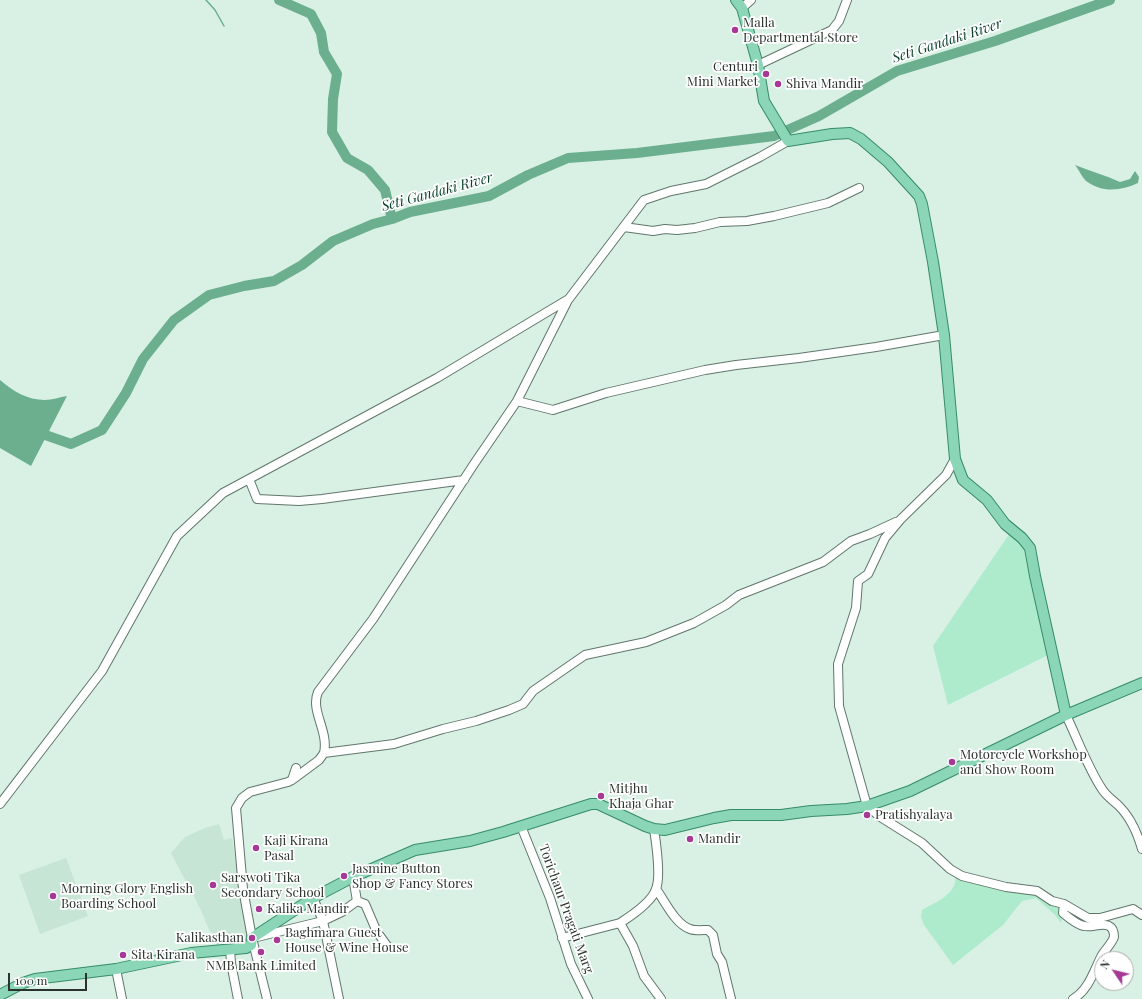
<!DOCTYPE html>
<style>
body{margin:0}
#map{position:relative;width:1142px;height:999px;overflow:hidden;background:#d9f1e4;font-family:"Playfair Display",serif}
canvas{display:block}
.north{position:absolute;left:1094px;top:951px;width:40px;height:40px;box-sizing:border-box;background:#fff;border:1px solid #aaadab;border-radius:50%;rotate:305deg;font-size:11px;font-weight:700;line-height:16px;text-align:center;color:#2a332e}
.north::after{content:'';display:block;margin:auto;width:14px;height:18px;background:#a63896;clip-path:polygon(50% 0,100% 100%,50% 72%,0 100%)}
.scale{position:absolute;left:8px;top:973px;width:79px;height:18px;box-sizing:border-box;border:2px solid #2a332e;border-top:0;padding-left:5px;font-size:12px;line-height:14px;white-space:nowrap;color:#2a332e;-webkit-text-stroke:3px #fff;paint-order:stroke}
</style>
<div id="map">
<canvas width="1142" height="999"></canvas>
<div class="north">N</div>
<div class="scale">100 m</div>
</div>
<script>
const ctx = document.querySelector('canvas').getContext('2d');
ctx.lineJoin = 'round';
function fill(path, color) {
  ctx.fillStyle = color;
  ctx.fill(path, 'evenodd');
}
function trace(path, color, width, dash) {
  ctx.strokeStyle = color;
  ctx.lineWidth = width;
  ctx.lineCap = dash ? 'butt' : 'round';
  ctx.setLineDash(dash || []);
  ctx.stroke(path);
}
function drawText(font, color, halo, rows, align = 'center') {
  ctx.font = font + ' "Playfair Display",serif';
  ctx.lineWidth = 3.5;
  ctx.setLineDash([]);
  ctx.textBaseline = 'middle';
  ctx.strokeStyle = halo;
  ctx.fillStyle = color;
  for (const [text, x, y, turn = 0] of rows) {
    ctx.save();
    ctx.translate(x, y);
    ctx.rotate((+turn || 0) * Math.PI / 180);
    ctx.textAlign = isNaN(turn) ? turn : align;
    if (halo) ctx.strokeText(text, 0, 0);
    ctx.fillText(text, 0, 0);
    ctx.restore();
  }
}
const built = new Path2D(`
 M219,824L224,840L232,838L248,941L216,946L212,933L209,930L201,910L171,853L185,837L205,828Z
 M66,858L88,916L40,934L19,875Z`);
const green = new Path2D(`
 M1012,530L1027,543L1052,653L948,705L933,646Z
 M955,873L1037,891L1064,904L1061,923L1055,915L1036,898L1022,901L1003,925L953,965L924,925L921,917L922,910C937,901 959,894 955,873Z`);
const water = new Path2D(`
 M1075,165C1090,171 1105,175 1120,182L1130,179L1135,171L1139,177L1138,183C1121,191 1102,193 1086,181C1082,177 1079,170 1075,165Z
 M0,380C13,391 27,400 45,400C52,400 60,397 67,396L31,466L0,448Z`);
const stream = new Path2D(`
 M206,0L215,10L224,26`);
const river = new Path2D(`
 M279,0L311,14L321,33L324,52L337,74L333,99L332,132L347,158L368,170L385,190L392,219
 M34,431L71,444L102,430L126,393L143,359L174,320L209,295L244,286L274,281L302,265L333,241L373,224L392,219L410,212L489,196L528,175L568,158L637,153L774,136L819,116L897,71L995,41L1110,0`);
const minor = new Path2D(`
 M742,8L751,0
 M758,65L832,30L839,21L847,0
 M624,227L653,231L665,229L677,230L695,228L720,222L747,221L774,216L828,203L859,188
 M517,401L553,410L606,393L705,370L736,365L799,358L876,347L944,335
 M955,459L946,475L900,520L885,538L868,574L858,581L856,608L838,664L839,706L867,806L879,816L922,843L950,869L962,876L1006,887L1037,891L1052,901L1064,904L1088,918H1100L1133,909L1142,915
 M249,479L257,499L299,501L322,499L464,480
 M1066,715C1077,738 1088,768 1102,789C1106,796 1114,801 1119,806C1130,817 1138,835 1142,849
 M324,753C329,731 310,711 318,692L373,619L474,464L517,401L568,300L644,200L671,191L706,184L760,157L788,141
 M292,780L319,760L324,753L394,744L443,729L476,721L509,710L523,704L533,691L585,655L646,642L694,623L726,605L739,595L823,562L851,541L870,534L896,522
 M0,804L102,671L177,536L223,493L437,378L567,300
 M521,826L550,898L571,964L588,999
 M654,829C656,842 661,877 656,889C652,902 631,916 620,923L633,946L644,976L661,999
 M656,889C665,901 675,924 690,929C695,931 703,930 708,930L713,935L717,954L722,962L731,999
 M313,898L323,921L339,999
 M357,901L365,904L377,932L388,947
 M1064,904L1063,913C1069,918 1077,925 1084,926C1092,928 1102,922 1109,926C1113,928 1114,932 1114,937C1112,943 1106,949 1102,955C1094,970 1089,990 1073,999
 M257,937L323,921L342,912L357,901L353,877
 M562,938L620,923
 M230,949L231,963L238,999
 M116,969L122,999
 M267,999L252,938L243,889L236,808L242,798L250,792L288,782L292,780L296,768`);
const major = new Path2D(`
 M736,0L742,8L758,65L764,101L788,141L832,134L850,133L861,139L888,162L919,196L922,204L933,262L944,335L955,459L963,480L987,500L1005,524L1022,538L1030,548L1035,576L1066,715
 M0,995L23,983L35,979L116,969L191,953L246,948L251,945L252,938L313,898L353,877L415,850L470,841L503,832L591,804H598L645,826L654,829L665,830L714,818L731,815H781L811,811L847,809L867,806L910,791L1066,715L1142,683`);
const markers = [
 [735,30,4,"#a63896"],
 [766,74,4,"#a63896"],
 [778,84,4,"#a63896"],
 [952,762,4,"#a63896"],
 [601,796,4,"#a63896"],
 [867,815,4,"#a63896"],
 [690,839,4,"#a63896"],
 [256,848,4,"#a63896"],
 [344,876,4,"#a63896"],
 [213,885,4,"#a63896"],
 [53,896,4,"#a63896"],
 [259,909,4,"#a63896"],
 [252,938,4,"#a63896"],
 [277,940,4,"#a63896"],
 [261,952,4,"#a63896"],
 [123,955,4,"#a63896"]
];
const poiNames = [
 ["Malla",743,23],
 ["Departmental Store",743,38],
 ["Centuri",758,67,"right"],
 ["Mini Market",758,82,"right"],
 ["Shiva Mandir",786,84],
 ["Motorcycle Workshop",960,755],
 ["and Show Room",960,770],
 ["Mitjhu",609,789],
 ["Khaja Ghar",609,804],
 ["Pratishyalaya",875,815],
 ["Mandir",698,839],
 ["Kaji Kirana",264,841],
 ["Pasal",264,856],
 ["Jasmine Button",352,869],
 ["Shop & Fancy Stores",352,884],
 ["Sarswoti Tika",221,878],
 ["Secondary School",221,893],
 ["Morning Glory English",61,889],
 ["Boarding School",61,904],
 ["Kalika Mandir",267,909],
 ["Baghmara Guest",285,933],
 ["House & Wine House",285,948],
 ["Kalikasthan",244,938,"right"],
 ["Sita Kirana",131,955],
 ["NMB Bank Limited",261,966,"center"]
];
const streetNames = [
 ["Torichaur Pragati Marg",566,909,70]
];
const waterNames = [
 ["Seti Gandaki River",947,41,-18],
 ["Seti Gandaki River",437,192,-15]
];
fill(built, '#c6e5d4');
fill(green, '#adebcc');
fill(water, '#6caf8f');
trace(stream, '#6caf8f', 1.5);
trace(river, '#6caf8f', 10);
trace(minor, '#61766b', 10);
trace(major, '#368b68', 12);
trace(minor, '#fff', 8);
trace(major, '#8ad6b7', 10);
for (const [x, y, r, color] of markers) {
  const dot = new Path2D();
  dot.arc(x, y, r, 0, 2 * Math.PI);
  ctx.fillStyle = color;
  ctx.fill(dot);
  trace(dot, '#fff', 1.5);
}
drawText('13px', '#2a332e', '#fff', poiNames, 'left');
drawText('13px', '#2a332e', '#fff', streetNames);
drawText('italic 14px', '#043e29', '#fff', waterNames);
</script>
